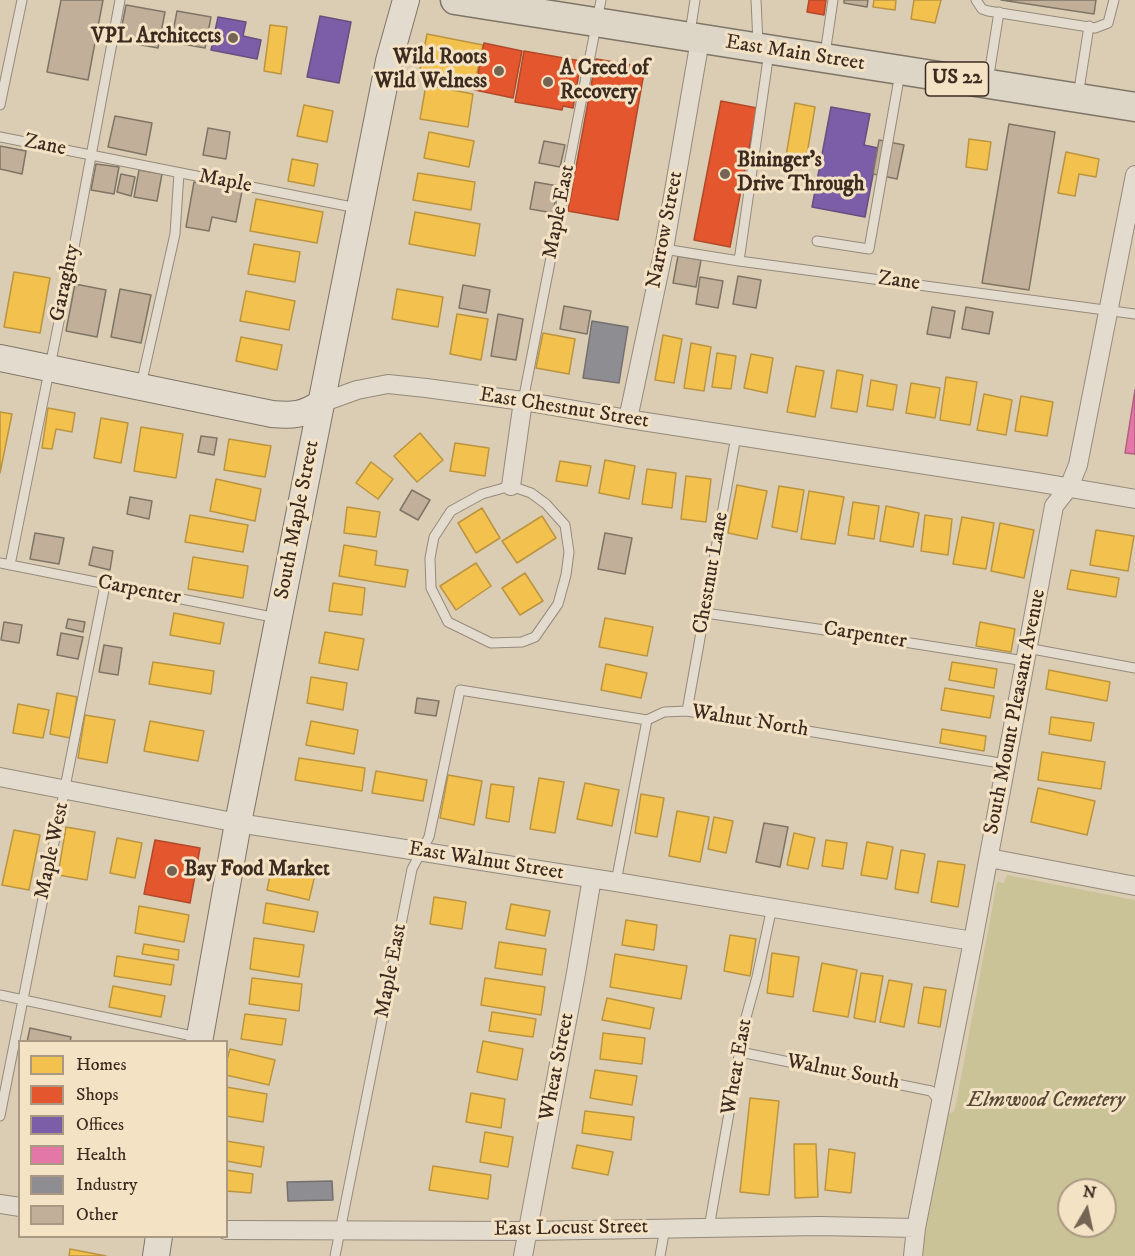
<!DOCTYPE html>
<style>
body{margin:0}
#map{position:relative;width:1135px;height:1256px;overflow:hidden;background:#dbcdb3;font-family:"IM FELL DW Pica",serif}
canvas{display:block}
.legend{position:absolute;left:18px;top:1040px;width:210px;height:198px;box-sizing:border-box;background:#f3e2c3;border:2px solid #aa9982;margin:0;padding:8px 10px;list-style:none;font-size:18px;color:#3c2b20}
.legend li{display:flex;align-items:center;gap:12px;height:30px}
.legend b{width:30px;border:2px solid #aa9982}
.north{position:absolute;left:1057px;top:1178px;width:60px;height:60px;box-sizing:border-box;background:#f3e2c3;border:2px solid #aa9982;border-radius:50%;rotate:9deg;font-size:16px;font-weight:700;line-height:24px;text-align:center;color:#3c2b20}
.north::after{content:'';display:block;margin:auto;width:21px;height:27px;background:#746453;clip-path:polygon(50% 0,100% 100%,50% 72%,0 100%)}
</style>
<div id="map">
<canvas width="1135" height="1256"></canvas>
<ul class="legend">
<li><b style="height:16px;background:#f2c14e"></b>Homes</li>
<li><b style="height:16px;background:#e4572e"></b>Shops</li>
<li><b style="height:16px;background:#7b5ea7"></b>Offices</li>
<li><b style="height:16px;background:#e377a8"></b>Health</li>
<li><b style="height:16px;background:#8d8d92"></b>Industry</li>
<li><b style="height:16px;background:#c1af9a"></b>Other</li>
</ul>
<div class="north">N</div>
</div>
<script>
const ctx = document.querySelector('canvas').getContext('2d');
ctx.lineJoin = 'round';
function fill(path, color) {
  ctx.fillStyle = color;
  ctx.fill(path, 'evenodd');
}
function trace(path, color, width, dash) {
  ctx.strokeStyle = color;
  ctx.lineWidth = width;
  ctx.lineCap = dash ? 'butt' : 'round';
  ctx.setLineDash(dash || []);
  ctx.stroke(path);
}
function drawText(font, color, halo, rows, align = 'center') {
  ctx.font = font + ' "IM FELL DW Pica",serif';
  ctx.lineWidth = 6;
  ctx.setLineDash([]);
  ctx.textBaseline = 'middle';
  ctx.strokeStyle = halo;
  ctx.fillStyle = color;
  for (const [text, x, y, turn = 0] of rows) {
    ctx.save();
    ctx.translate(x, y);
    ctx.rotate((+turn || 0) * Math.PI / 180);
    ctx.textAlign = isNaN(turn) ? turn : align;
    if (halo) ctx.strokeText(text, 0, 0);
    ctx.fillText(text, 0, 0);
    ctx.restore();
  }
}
const green = new Path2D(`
 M1007,875L1135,900V1256H921L948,1115L954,1111L957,1099L997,882L1004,883ZM1069,1190H1105V1226H1069Z`);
const homes = new Path2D(`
 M874,0H896L895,10L873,7Z
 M914,0H941L935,23L911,19Z
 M270,25L287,27L281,74L264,71Z
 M427,34L483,45L474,86L419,75Z
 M426,85L473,94L468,127L420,119Z
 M795,103L815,107L806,160L786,156Z
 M304,105L333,111L327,142L297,136Z
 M429,132L474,141L469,167L424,158Z
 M969,139L991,142L987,170L966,167Z
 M1066,152L1099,159L1096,177L1079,174L1075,196L1058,193Z
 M292,159L318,164L314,186L288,181Z
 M418,173L475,182L471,210L413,200Z
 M256,199L323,212L317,243L250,231Z
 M415,212L480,224L475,256L409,244Z
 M254,244L300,252L295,282L248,274Z
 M14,272L50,278L40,333L4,327Z
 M397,289L443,297L438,327L392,319Z
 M246,291L295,301L289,330L240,321Z
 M457,314L488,319L481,360L450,354Z
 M543,333L575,339L569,374L536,368Z
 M663,335L682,339L674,383L655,380Z
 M241,337L282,345L277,370L236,361Z
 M691,343L711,347L704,391L684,388Z
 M717,353L736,356L731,389L712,387Z
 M751,354L773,358L767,393L744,388Z
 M796,366L824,371L815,417L787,412Z
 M837,370L863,375L857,412L831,408Z
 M946,377L977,382L970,425L940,420Z
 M871,380L897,385L893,410L867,406Z
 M911,383L940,388L935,418L906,413Z
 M984,394L1012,400L1006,435L977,430Z
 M1021,396L1053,402L1047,436L1015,431Z
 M48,408L75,413L72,432L56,429L52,449L42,448Z
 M0,412L12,414L0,473Z
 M101,418L128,423L121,463L94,458Z
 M141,427L183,434L176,478L134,471Z
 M420,433L443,460L417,482L394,456Z
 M229,439L271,446L265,477L224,470Z
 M455,443L489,448L485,476L450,471Z
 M605,460L635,466L629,499L599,493Z
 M560,461L591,466L587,486L556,481Z
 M371,462L393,479L378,499L356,483Z
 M647,469L676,473L672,508L642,504Z
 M686,476L711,479L706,522L681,519Z
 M216,479L261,489L255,521L210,511Z
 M737,485L767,491L757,539L728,533Z
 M779,486L804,490L797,532L772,527Z
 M809,491L844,497L835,544L801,539Z
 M853,502L879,506L874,539L848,535Z
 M886,506L919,513L913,547L880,541Z
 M347,507L380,512L376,537L344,533Z
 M482,508L500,538L476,553L458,523Z
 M190,515L248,525L243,552L185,542Z
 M925,515L952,519L948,555L921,551Z
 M542,516L556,538L517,563L502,541Z
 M962,517L994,523L986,569L953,564Z
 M1000,523L1034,530L1024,578L991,571Z
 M1096,530L1134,536L1128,571L1090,565Z
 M344,545L377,551L375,565L408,570L405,587L339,576Z
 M193,557L248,566L243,598L188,589Z
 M476,563L491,586L456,610L440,586Z
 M1071,570L1119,578L1116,597L1067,589Z
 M525,573L543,601L520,615L502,588Z
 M333,583L365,588L362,615L329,611Z
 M174,613L224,623L220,644L170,635Z
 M605,618L653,627L647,656L599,647Z
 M980,622L1015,629L1011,652L976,646Z
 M325,632L364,639L358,670L319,663Z
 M153,662L214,671L211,694L149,684Z
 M952,662L997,669L994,688L949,680Z
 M606,664L647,673L641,698L601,690Z
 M1049,670L1110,682L1107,701L1046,689Z
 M311,677L347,683L343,710L307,703Z
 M945,688L994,696L990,718L941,710Z
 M57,693L77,697L70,738L50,734Z
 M18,704L49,710L43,738L13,733Z
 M85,715L115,720L107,763L78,758Z
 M1051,717L1094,723L1091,741L1049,734Z
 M150,721L204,731L198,761L144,751Z
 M311,721L358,730L354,754L306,745Z
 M942,729L986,736L984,751L940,743Z
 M1042,752L1105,762L1101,789L1038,780Z
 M299,758L365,768L362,791L295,780Z
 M376,771L427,780L423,801L372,793Z
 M448,775L482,781L474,825L440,818Z
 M539,778L564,782L555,833L530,829Z
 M585,783L619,790L612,826L577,819Z
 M491,784L514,787L509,822L486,818Z
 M1038,788L1095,801L1087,835L1031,822Z
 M641,794L664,798L657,837L635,833Z
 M677,811L709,817L700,862L669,856Z
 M714,817L733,821L726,853L708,849Z
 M66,827L95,832L87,880L58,875Z
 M14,830L40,835L29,890L2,885Z
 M794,833L815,838L808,869L787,865Z
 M117,838L142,843L135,878L110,873Z
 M826,840L847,843L843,869L822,866Z
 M867,842L893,847L887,879L861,875Z
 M901,850L925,854L918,893L895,889Z
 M938,861L965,865L958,907L931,902Z
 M272,866L315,875L309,900L267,890Z
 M434,897L466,902L462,929L430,924Z
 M266,903L318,912L314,932L263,923Z
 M511,904L550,911L545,936L506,929Z
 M139,906L189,915L184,942L135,933Z
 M626,920L657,925L654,950L622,945Z
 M730,935L756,939L750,976L724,971Z
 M254,938L304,945L299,977L250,969Z
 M499,942L546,949L542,975L495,968Z
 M144,944L179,950L178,960L142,954Z
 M772,953L799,957L793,997L767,993Z
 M615,954L687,966L681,999L610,987Z
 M117,956L174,965L171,985L114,976Z
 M822,963L857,970L848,1017L813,1011Z
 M861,973L883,976L875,1022L854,1018Z
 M252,978L302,984L299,1011L249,1004Z
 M485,978L545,987L541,1015L481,1005Z
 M889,980L912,984L904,1027L880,1022Z
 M113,986L165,996L161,1017L109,1007Z
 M924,987L946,990L940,1027L918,1023Z
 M607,998L654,1008L650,1029L602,1020Z
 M492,1012L536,1019L533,1037L489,1031Z
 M245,1014L286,1019L282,1045L241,1039Z
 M603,1033L645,1038L642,1064L600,1059Z
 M483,1041L523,1049L517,1080L477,1072Z
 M230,1049L275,1060L269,1085L226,1075V1063Z
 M595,1070L637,1076L632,1105L590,1098Z
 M226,1087L267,1094L263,1122L226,1116Z
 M471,1093L505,1099L501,1128L466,1122Z
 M750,1098L779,1101L769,1195L740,1192Z
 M585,1111L634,1117L631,1140L582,1133Z
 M485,1132L513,1137L508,1167L480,1162Z
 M226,1141L264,1147L261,1167L226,1161Z
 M794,1144H816L818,1197L795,1198Z
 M577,1145L613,1152L608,1175L572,1168Z
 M829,1149L855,1153L851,1193L825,1190Z
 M433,1166L491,1175L488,1199L429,1190Z
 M226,1170L253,1174L251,1193L226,1191Z
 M70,1249L106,1256H69Z`);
const shops = new Path2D(`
 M809,0H826L824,15L807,12Z
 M484,43L522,51L513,98L475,90Z
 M524,51L581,61L573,108L563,106L562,110L515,102Z
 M596,59L645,67L618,220L568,211Z
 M721,101L757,108L730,247L694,240Z
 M155,840L200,848L190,903L144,894Z`);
const offices = new Path2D(`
 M320,16L351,22L339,83L307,77Z
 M218,17L246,22L243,36L261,40L257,59L211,50Z
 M831,107L870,114L864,145L878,148L865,217L812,207Z`);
const health = new Path2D(`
 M1135,390V454L1125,453Z`);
const industry = new Path2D(`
 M592,321L628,327L619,383L583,378Z
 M332,1181L333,1200L288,1201L287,1182Z`);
const building = new Path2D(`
 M61,0H103L88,80L47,72Z
 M844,0H868L867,7L844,3Z
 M1001,0H1096L1094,14Z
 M126,5L165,12L158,48L119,41Z
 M177,11L211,17L205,48L171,42Z
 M115,116L152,123L146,155L108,147Z
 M1009,124L1055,132L1029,290L982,283Z
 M208,128L230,132L226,159L203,155Z
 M879,140L904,145L897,179L873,174Z
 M544,141L565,145L560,167L539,163Z
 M0,146L26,151L22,174L0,169Z
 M96,164L119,167L114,194L91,190Z
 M139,170L162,174L157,201L134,197Z
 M121,174L135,177L131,196L117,192Z
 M194,182L242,191L236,222L212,217L209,231L186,227Z
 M535,182L558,186L553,213L530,209Z
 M678,256L701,260L696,287L673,283Z
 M738,276L761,280L756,308L733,304Z
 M700,277L723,281L718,308L696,304Z
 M75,284L106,290L97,337L66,331Z
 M463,285L490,290L486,313L459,308Z
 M120,289L151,295L141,343L111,337Z
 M564,306L591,311L587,334L560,329Z
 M932,307L955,311L950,338L927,334Z
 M966,307L993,312L989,334L962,329Z
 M498,314L523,319L516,360L491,356Z
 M201,436L217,438L214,455L198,452Z
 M412,490L430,500L418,520L400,510Z
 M130,497L152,501L149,519L127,514Z
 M35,533L64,538L59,564L30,559Z
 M605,533L632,538L625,574L598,569Z
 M93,547L113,551L110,570L89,565Z
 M68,619L85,622L83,632L66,628Z
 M4,622L22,625L19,643L1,640Z
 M61,633L83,637L78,659L57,655Z
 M104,645L122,648L118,675L99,672Z
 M417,698L439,701L436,716L415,713Z
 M764,823L788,827L780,867L756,862Z
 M30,1028L71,1037L70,1042H27Z`);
const lane = new Path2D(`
 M756,0L758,43
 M976,0L982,9L988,11L1095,28L1108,23L1114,0
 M690,33L695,0
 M825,54L833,0
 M988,81L999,12
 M1078,96L1089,26
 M0,105L22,0
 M0,137L357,208
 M817,241L869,249L900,73
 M664,249L739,261L1135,314
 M739,261L769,52
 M141,385L175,234L179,173
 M523,401L601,0
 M511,486L531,493L546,504L565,525L569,552L566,575L558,604L535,637L522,642L491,643L448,622L431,588L430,558L434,537L451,511L482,494Z
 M0,563L277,618
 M10,565L75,242L120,0
 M705,613L853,634L1025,661
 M1027,648L1135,668
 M687,711L736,436
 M616,882L647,720
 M0,995L197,1037
 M740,1052L931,1091L941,1103
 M0,1116L105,585
 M709,1228L745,1021L757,977L772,907
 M335,1256L412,869L429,837L460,690L647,720L664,712L687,711L1006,764
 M660,1256L665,1228`);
const street = new Path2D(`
 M321,403L357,390L388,384L426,388L523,401L628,419L1036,482L1135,499
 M628,419L664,249L700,40
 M511,486L523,401
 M0,777L238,823L616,882L973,941
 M989,858L1135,886
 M0,1204L20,1207
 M226,1230L527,1231L819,1226L916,1228
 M523,1256L576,973L592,878
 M913,1256L916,1228L973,941L1054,506L1069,487L1078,465L1135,175`);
const secondary = new Path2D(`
 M0,358L272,414C293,416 304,415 321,403
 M199,1042L238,823L389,61L406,0
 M156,1256L159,1236`);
const primary = new Path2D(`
 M455,0L1135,107`);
const markers = [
 [233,38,6,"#746453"],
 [499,71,6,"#746453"],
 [548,82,6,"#746453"],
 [725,174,6,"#746453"],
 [172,871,6,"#746453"]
];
const shields = [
 [957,79,63]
];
const shieldNames = [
 ["US 22",957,79]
];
const poiNames = [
 ["VPL Architects",221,38,"right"],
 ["Wild Roots",487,59,"right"],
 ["Wild Welness",487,83,"right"],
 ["A Creed of",560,70],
 ["Recovery",560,94],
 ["Bininger's",737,162],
 ["Drive Through",737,186],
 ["Bay Food Market",184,871]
];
const streetNames = [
 ["East Main Street",795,54,9],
 ["Zane",45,146,11],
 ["Maple",225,182,11],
 ["Maple East",560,212,-79],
 ["Narrow Street",666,230,-79],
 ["Zane",899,282,8],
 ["Garaghty",66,283,-78],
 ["East Chestnut Street",564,409,9],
 ["South Maple Street",298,520,-79],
 ["Chestnut Lane",712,573,-80],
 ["Carpenter",139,591,11],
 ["Carpenter",865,636,9],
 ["South Mount Pleasant Avenue",1016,712,-79],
 ["Walnut North",750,722,9],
 ["Maple West",53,851,-78],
 ["East Walnut Street",486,862,9],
 ["Maple East",392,971,-79],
 ["Wheat Street",558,1067,-79],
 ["Wheat East",738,1067,-80],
 ["Walnut South",843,1073,11],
 ["East Locust Street",571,1229,-1]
];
const parkNames = [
 ["Elmwood Cemetery",1046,1102]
];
fill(green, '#cac398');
fill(homes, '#f2c14e');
trace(homes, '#bb9440', 1.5);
fill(shops, '#e4572e');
trace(shops, '#b24a2a', 1.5);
fill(offices, '#7b5ea7');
trace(offices, '#684f7e', 1.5);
fill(health, '#e377a8');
trace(health, '#b1607f', 1.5);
fill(industry, '#8d8d92');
trace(industry, '#757070', 1.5);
fill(building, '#c1af9a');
trace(building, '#7f7567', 1.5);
trace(lane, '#958a7b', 11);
trace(street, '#958a7b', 20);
trace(secondary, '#7f7567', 28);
trace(primary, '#7f7567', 31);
trace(lane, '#e2dbce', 9);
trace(street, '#e2dbce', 18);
trace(secondary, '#e2dbce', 26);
trace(primary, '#ddd5c6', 28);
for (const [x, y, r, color] of markers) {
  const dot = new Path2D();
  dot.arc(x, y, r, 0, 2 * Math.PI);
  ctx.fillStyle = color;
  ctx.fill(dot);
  trace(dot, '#f3e2c3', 2);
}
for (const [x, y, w] of shields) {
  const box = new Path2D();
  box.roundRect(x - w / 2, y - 17, w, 34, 4.5);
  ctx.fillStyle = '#f3e2c3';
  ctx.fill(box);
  trace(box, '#3c2b20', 1.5);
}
drawText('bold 20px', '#3c2b20', null, shieldNames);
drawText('bold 21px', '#3c2b20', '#f3e2c3', poiNames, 'left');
drawText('21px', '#3c2b20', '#f3e2c3', streetNames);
drawText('italic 21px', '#564834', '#f3e2c3', parkNames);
</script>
